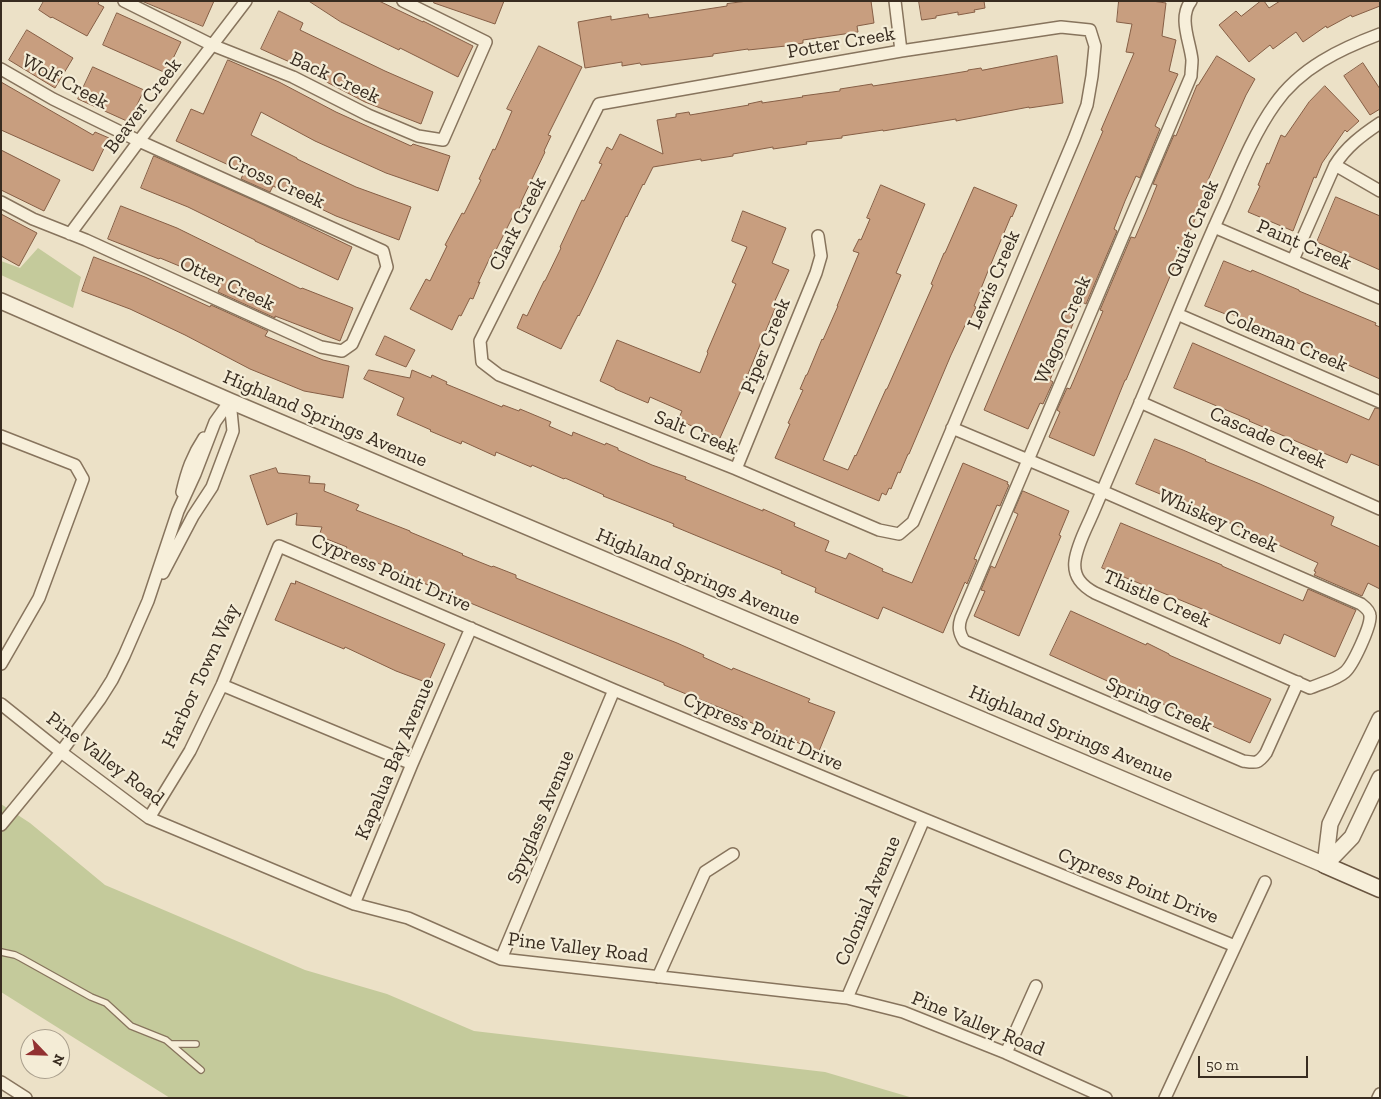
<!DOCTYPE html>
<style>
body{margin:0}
#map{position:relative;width:1381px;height:1099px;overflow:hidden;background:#ece1c7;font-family:"Zilla Slab",serif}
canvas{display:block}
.frame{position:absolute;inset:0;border:2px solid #382c20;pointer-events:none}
.north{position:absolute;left:20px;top:1029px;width:50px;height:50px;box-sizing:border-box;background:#f4ecd6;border:1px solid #a99f8d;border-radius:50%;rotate:114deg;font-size:14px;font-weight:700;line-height:20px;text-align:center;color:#382c20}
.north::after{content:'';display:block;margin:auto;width:18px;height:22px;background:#923131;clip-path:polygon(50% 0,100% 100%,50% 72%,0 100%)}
.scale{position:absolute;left:1198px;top:1056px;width:110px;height:22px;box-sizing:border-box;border:2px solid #382c20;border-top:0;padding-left:6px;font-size:15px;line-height:18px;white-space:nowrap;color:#382c20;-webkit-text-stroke:4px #f4ecd6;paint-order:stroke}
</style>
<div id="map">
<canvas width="1381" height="1099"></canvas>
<div class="frame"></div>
<div class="north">N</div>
<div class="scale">50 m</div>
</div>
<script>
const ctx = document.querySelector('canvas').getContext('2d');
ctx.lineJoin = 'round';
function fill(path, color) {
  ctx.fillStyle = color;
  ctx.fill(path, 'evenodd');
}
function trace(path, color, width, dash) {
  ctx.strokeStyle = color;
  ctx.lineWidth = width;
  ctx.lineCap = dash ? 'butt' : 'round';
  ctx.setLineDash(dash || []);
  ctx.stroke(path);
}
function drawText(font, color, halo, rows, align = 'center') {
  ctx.font = font + ' "Zilla Slab",serif';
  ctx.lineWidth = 4.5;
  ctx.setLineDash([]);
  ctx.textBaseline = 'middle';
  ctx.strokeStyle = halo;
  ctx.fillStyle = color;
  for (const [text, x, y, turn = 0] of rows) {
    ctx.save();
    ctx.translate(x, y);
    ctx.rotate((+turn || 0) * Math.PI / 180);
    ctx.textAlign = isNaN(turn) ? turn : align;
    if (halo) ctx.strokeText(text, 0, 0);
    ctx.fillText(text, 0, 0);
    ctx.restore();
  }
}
const green = new Path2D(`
 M38,248L81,277L73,308L1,275V261L20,268Z
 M1,804L30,823L105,885L305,970L387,994L474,1031L825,1072L913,1098H170L1,992Z`);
const building = new Path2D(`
 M44,1H99L98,4L104,7L87,36L52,17L51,18L39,10Z
 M142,1H214L203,26Z
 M309,1H379L423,22V21L473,46L458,77L400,48L399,50L341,22Z
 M434,1H504L495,24L434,3Z
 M748,1H871L874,23L857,26L858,32L803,40V43L786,46L748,50V49L713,54V56L641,65L640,63L622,66V62L585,68L578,22L611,16V20L648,14L649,18L727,6V4Z
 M919,1H984L985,8L974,10L975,12L958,15V12L936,16V18L922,20Z
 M1119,1H1152L1166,3L1162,36L1176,40L1169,71L1178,74L1155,126L1160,129L1140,178L1136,176L1125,201L1114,229L1117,231L1086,304L1082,302L1060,355L1050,380L1053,382L1043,404L1040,403L1028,429L984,410L1103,131L1101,130L1134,53L1126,52L1132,24L1117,22Z
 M1261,1H1264L1269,8L1280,1H1380V6L1352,17L1351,15L1327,28L1326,26L1303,42L1296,32L1273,49L1270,45L1249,62L1219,25L1236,11L1241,16Z
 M279,11L303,23L300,30L385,71L433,92L421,124L365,102L315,76L316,74L261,49Z
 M117,13L181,42L166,73L103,45Z
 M27,30L73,58L55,88L9,60Z
 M539,46L582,67L548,135L551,136L544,151L545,152L521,202L522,203L515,217L513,216L496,250L494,249L478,283L480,282L473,299L470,298L461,316L459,315L452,330L410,309L426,279L430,281L447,246L445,245L462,213L464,214L481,180L479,179L493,149L495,150L512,111L507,109Z
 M1057,56L1063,103L1029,108V107L956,121V119L883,131V130L842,136V138L806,142L807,144L773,149V147L733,154V156L701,161V159L653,167L644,185L643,184L627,217L626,216L595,283L579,316L578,315L561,349L517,328L523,314L527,316L544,281H545L561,248L560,247L582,200L584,201L602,164L599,163L607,147L612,150L620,134L663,154L657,120L676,117V114L689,112L690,115L749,105L748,104L762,101V103L803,97L802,96L840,91V89L872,84L873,86L944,75L968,71V70L981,68L982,70Z
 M1217,56L1255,79L1246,95L1208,180L1210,181L1199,206L1200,207L1181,254L1180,253L1126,380H1125L1094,456L1049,437L1060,412L1057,410L1067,388L1070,389L1082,361L1103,311L1100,310L1131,237L1135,238L1147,210L1157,185L1153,184L1174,135L1176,136L1197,85H1198Z
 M228,60L279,82L336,112L411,146L413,144L450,156L438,191L386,173L315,141L261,112L251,135L297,158V159L356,187L411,207L399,240L336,216L273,186L270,192L241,179L244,172L176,141L191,109L203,114Z
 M1363,63L1380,89V109L1370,115L1344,76Z
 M93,67L144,90L129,122L78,99Z
 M1,82L93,135L95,132L109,138L93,171L1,130Z
 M1325,86L1359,121L1347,132L1345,130L1322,163L1316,178L1314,177L1293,231L1248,212L1260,186L1258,185L1267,163L1269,164L1281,135L1285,137L1309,102Z
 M1,150L60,180L44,211L1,190Z
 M154,156L264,205L352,247L338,280L255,241V240L188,207L141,188Z
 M881,185L925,204L896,273L901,275L823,460L848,470L855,455L856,456L886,389H887L933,285L931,284L944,253H945L974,187L1017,205L1012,217L1011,216L988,271L974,306L976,307L970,320L968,319L951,355L909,454H908L900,473L898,472L891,489L889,488L886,495L882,493L879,501L775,458L790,424L788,423L803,390L800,389L806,375H807L822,339L823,340L838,306H837L859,253L853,251L859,239L861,240L870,219L867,218Z
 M1336,197L1380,216V270L1317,242Z
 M121,206L177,228L301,289L302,288L353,308L340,341L275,316V318L218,292L220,288L216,286L218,282L160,258L159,259L108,239Z
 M743,211L786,228L772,263L789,270L773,305L776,306L748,374L750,375L745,387L743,386L720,438L678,420L682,411L650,397L648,403L615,389V388L600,381L617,340L700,373L708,353L707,352L736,284L732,282L747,247L732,241Z
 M1,214L37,233L19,266L1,256Z
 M94,257L145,277L210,307L211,305L268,331L265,336L323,360L349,366L343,398L304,391L250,369L185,335L130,309L82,291Z
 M1224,261L1251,272L1252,270L1299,290V291L1376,323L1375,325L1380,327V379L1229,313L1228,315L1205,306Z
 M385,336L415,350L406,367L376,355Z
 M1193,343L1369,420L1375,408L1380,409V466L1351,454L1347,463L1249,421L1250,420L1174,388Z
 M369,370L410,378L412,370L431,378L432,375L447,382L446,384L502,407L503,405L519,411L520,409L551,422L549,426L572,436L573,432L605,445L606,443L618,448V450L652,465L686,477L685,479L763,511V509L795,523L794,526L829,541L825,551L846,559L849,553L883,569L882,571L912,583L963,463L1008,482L1007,484L1009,485L1000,506L997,505L974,559L977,560L967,584L965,582L943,633L883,607L878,619L815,592L816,588L781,573L782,571L673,526L674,524L603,496L604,495L565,478L564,479L532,465L531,467L496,452L495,456L462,441L461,444L430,431L431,430L397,415L404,398L364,379Z
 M1155,439L1183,450L1206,460L1205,461L1260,484L1334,517L1331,525L1380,547V589L1368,583L1362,596L1314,575L1316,572L1314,571L1318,563L1237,526L1136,484Z
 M276,468L278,473L310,476L309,483L325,484L324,491L359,505L356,510L410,531V532L463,554L462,555L492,567L493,566L516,575V578L677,643L704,655L703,657L732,670L733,668L810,699L808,702L835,712L819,751L796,742L797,741L742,719L743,717L664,685V683L451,595V594L398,573L399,571L345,551L347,547L319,536L322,527L296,525L297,513L267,525L250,476Z
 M1023,491L1069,511L1059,535L1061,536L1019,636L974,616L985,591L981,590L991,566L995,568L1018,514L1014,512Z
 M1121,523L1222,565V566L1303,601L1308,589L1356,610L1335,657L1284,634L1280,644L1206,612L1207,611L1102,568Z
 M296,581L445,644L428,683L396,671L345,647L344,649L275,620L291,583L295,584Z
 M1071,611L1146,645L1147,643L1169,654V655L1271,699L1250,743L1150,698L1125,687V689L1050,655Z`);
const service = new Path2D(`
 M1,952L15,955L21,958L91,997L106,1003L131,1026L166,1040L201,1070
 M171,1044H196`);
const minor = new Path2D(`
 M124,1L212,45L293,77L368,115L418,136L443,140L486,42L403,1
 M895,1L901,51
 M1191,1C1178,18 1190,41 1192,60C1192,65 1191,71 1191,76L961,618C958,627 959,633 964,641L1243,761C1256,763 1258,764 1266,753L1298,682
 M1061,27L1090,30L1095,46L1092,76L1087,105L1074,139L913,522L899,534L879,530L736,469L499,375L482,362L480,341L599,104L901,51Z
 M1,69L53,99L139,141L383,251L387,267L352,344L342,351L321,347L86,240L33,219L1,202
 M1335,165L1380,191
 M1214,227L1380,298
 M70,234L139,141L246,1
 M1293,260L1335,165C1346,147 1362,135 1380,123
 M1177,314L1380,402
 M1140,402L1380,509
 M952,428L1102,491L1361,604C1365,607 1370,611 1370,616C1371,626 1353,665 1345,672C1336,680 1321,683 1310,688L1095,593C1082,586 1073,577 1075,561C1077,545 1086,529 1092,515C1106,482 1120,450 1134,417C1164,347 1192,275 1224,205C1239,171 1253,135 1275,104C1300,68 1340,49 1380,34
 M1,436L75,465L83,479L39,598L1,664
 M736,469L816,273L821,256L818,236
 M182,492C187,471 192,456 204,438
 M163,573L193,516L212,487L233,431L230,401
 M222,685L412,764
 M1,704L61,752L149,818L354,904L408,918L501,959L847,998L903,1012L1006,1053L1106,1098
 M149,818L190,751L222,685L279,546L614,690L924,819L1235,946
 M1,825L61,752L100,699L112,680L124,656L148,601L178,511L195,474L215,422L230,401
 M354,904L412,764L471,628
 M501,959L614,690
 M658,977L705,872L733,854
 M847,998L924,819
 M1006,1053L1036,986
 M1,1082L26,1098
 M1165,1098L1265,882
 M1378,1098L1380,1094`);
const tertiary = new Path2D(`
 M1,301L230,401L1325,865
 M1325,865L1330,824L1380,719
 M1325,865L1352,837L1380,778`);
const secondary = new Path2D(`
 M1325,865L1380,889`);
const streetNames = [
 ["Potter Creek",841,43,-10],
 ["Back Creek",335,78,25],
 ["Wolf Creek",65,82,28],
 ["Beaver Creek",143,106,-53],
 ["Cross Creek",276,182,24],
 ["Clark Creek",518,224,-63],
 ["Quiet Creek",1193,229,-67],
 ["Paint Creek",1304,245,23],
 ["Lewis Creek",994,280,-67],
 ["Otter Creek",227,284,25],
 ["Wagon Creek",1063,330,-67],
 ["Coleman Creek",1286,341,23],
 ["Piper Creek",766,346,-68],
 ["Highland Springs Avenue",325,419,23],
 ["Salt Creek",696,433,22],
 ["Cascade Creek",1268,438,24],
 ["Whiskey Creek",1218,521,24],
 ["Cypress Point Drive",391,573,23],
 ["Highland Springs Avenue",698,577,23],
 ["Thistle Creek",1157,599,24],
 ["Harbor Town Way",201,676,-65],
 ["Spring Creek",1159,705,23],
 ["Cypress Point Drive",763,732,23],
 ["Highland Springs Avenue",1071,734,23],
 ["Pine Valley Road",105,759,37],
 ["Kapalua Bay Avenue",395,759,-67],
 ["Spyglass Avenue",541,817,-67],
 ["Cypress Point Drive",1138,886,22],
 ["Colonial Avenue",868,901,-67],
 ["Pine Valley Road",578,948,7],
 ["Pine Valley Road",978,1024,22]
];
fill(green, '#c4ca9b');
fill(building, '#c89e7f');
trace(building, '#855e45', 1);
trace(service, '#87745d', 8);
trace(minor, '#87745d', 14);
trace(tertiary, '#87745d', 18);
trace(secondary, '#695540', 19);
trace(service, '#f7efda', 5.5);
trace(minor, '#f7efda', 11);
trace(tertiary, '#f7efda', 15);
trace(secondary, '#f7efda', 16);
drawText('20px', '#382c20', '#f4ecd6', streetNames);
</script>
